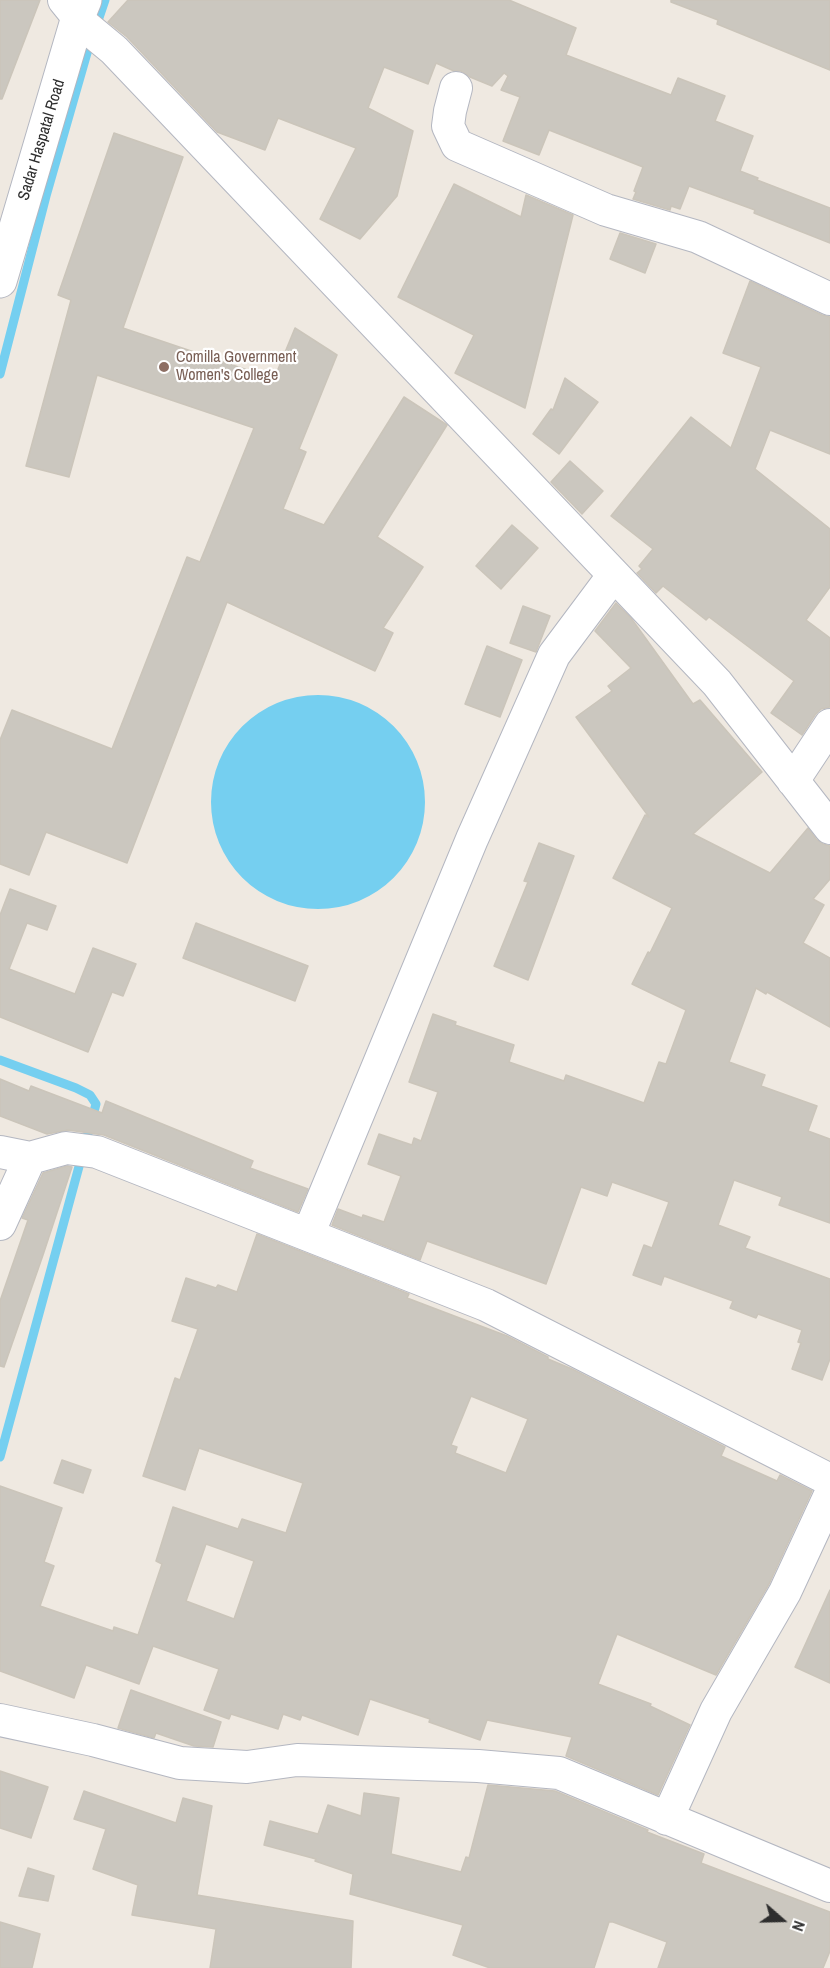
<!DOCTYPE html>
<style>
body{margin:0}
#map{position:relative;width:830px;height:1968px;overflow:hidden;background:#efe9e1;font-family:"Archivo Narrow",sans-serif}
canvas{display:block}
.north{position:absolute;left:752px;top:1890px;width:60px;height:60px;-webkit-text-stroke:4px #fff;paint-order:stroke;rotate:110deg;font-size:16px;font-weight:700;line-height:24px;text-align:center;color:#2e2e2e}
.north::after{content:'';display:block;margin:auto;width:21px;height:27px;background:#2e2e2e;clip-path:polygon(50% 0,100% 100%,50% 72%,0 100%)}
</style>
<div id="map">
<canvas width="830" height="1968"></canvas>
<div class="north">N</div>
</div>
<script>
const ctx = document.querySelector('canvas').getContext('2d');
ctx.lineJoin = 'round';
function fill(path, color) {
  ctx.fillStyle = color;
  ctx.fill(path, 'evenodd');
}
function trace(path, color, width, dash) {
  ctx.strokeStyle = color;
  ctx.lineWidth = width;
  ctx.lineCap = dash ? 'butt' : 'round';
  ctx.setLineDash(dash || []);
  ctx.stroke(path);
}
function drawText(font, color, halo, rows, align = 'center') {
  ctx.font = font + ' "Archivo Narrow",sans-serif';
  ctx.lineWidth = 4.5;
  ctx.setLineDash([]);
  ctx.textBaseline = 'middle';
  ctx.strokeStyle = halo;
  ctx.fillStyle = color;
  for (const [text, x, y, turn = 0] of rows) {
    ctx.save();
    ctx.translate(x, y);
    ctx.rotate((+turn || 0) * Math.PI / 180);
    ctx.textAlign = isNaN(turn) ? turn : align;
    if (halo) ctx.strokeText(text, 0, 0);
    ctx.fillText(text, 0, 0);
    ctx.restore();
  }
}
const water = new Path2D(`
 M211 802a107 107 0 1 1 214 0a107 107 0 1 1-214 0Z`);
const stream = new Path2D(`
 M0,374L46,196L87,53L105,0
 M0,1060L76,1088L90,1095L96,1104L0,1457`);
const building = new Path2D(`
 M0,0H40L2,99H0Z
 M128,0H509L576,28L566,55L671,95L678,78L725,96L715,121L753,136L740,171L758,178L757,180L830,208V243L754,213L755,210L689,186L680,209L671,206L670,210L633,199L636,192L634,191L643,167L549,130L539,155L503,141L520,97L501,90L508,76L504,73L492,86L470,77L461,71H454L436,63L428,84L384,67L368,108L413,131L397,196L360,239L320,219L356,148L278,118L265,150L217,132L127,37L108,22Z
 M671,0H830V70L717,24L718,20L671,2Z
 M114,133L183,157L123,328L274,379L295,328L337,355L299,449L306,452L283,509L324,525L404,397L447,425L377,537L423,567L383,628L393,633L375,671L227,602L127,863L46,832L29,875L0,864V740L12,710L112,749L187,557L200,562L254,428L97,375L69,477L26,466L71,300L58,295Z
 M454,184L521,217L526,195L573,215L525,408L455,373L474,335L398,297Z
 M620,233L656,244L645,273L610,259Z
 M750,281L822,315L830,317V454L770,430L755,469L830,529V587L806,620L830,638V707L821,709L815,715L802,735L771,713L794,681L709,617L706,620L663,586L656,593L637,573L642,569L639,566L653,549L611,516L691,417L731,448L761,367L723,353Z
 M565,378L598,402L559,454L533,434L551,409L553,410Z
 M570,461L603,491L582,514L551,482Z
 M512,525L538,548L501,589L476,566Z
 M616,603L631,618L693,704L700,700L762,772L693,834L770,873L808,828L816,839L823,844L830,846V879L813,899L824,905L803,943L830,958V1027L767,992L766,994L756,988L729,1062L765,1075L761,1086L817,1106L808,1131L830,1139V1223L779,1205L782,1197L734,1180L718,1225L750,1237L745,1248L830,1279V1359L822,1380L792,1369L801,1343L798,1342L802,1330L758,1314L756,1318L730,1308L733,1301L664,1276L661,1285L633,1275L644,1245L652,1248L669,1202L612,1182L607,1196L581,1187L546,1284L427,1241L420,1260L332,1225L338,1209L362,1218L363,1215L384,1222L401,1176L368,1164L379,1134L412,1145L414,1138L421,1141L438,1092L409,1082L433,1014L456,1022L455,1025L514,1045L509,1062L564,1081L566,1075L644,1103L659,1062L666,1064L686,1010L632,984L648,952L650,953L672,908L613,878L645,815L649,817L576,717L612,691L608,686L631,668L595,631Z
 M523,606L550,616L536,652L510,643Z
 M487,646L522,660L500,717L465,704Z
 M539,843L574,856L528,980L494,966L528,882L524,881Z
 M10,889L56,906L47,930L27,923L9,969L75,994L93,948L136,964L123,996L112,992L88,1052L0,1017V915Z
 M196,923L308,966L295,1001L183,958Z
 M0,1079L29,1091L31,1086L102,1113L106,1101L253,1161L250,1168L308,1189L298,1212L104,1135L68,1130L47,1134L0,1116Z
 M67,1166L72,1167L43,1255L4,1367L0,1366V1301L28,1220L22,1218L43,1173Z
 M257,1234L409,1294L407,1298L507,1336L548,1357V1359L572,1369L725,1447L721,1456L777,1481L780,1475L812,1491L769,1584L716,1675L617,1634L598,1684L651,1704L650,1706L690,1725L658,1795L566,1756L572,1737L487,1720L480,1740L429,1722L430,1719L370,1699L358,1735L302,1715L300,1720L283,1714L278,1729L231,1714L229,1719L204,1710L219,1669L153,1646L139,1684L86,1665L74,1698L0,1671V1486L62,1508L44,1562L54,1566L40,1606L113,1631L114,1627L138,1635L162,1564L156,1561L173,1507L238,1529L242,1519L286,1533L303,1483L199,1448L185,1490L143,1476L175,1378L180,1380L198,1329L172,1321L186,1278L216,1288L218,1285L237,1292ZM471,1396L528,1419L506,1473L455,1453L457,1447L451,1445ZM206,1544L254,1561L234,1619L186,1601Z
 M62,1460L91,1470L83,1493L54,1483Z
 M830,1590V1683L795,1667Z
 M131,1690L221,1722L213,1747L194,1746L156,1733L154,1738L118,1728Z
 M0,1771L48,1787L31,1838L0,1828Z
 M488,1785L555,1791L648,1830L647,1832L704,1854L701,1863L830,1912V1951L823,1968H658L667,1942L613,1922H609L594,1968H490L453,1955L463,1925L350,1894L353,1874L315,1861L316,1859L264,1845L270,1821L318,1834L328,1805L361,1816L364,1793L399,1798L391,1854L461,1872L466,1857L469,1858Z
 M84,1791L176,1823L183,1798L212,1806L197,1895L353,1921L351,1968H210L216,1929L132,1915L138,1885L93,1869L106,1829L74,1819Z
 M28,1868L54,1876L48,1901L19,1896Z
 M0,1922L40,1934L32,1968H0Z`);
const street = new Path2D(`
 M64,0L85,26L114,50L717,683L830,828
 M456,88L450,111L448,126L457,145L606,210L698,237L830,299
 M793,781L830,725
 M0,1152L30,1158L66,1148L97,1152L486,1305L830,1480
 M0,1224L30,1158
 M308,1235L472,839L554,655L613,576
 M0,1720L93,1740L180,1763L247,1767L297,1760L478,1766L559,1773L830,1886
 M667,1819L716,1711L785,1592L830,1495`);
const secondary = new Path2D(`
 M0,281L78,17L85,0`);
const markers = [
 [164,367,6,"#8d6e63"]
];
const streetNames = [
 ["Sadar Haspatal Road",42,140,-73]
];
const educationNames = [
 ["Comilla Government",176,358],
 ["Women's College",176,376]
];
fill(water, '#75cff0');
trace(stream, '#75cff0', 9);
fill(building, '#cbc7bf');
trace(building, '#cbc5ba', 1.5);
trace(street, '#b4b7c1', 34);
trace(secondary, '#b4b7c1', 35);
trace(street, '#fff', 32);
trace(secondary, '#fff', 33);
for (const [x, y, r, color] of markers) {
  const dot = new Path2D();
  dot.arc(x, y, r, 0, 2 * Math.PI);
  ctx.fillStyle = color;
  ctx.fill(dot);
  trace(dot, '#fff', 2);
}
drawText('16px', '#2e2e2e', '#fff', streetNames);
drawText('16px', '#785e54', '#fff', educationNames, 'left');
</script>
